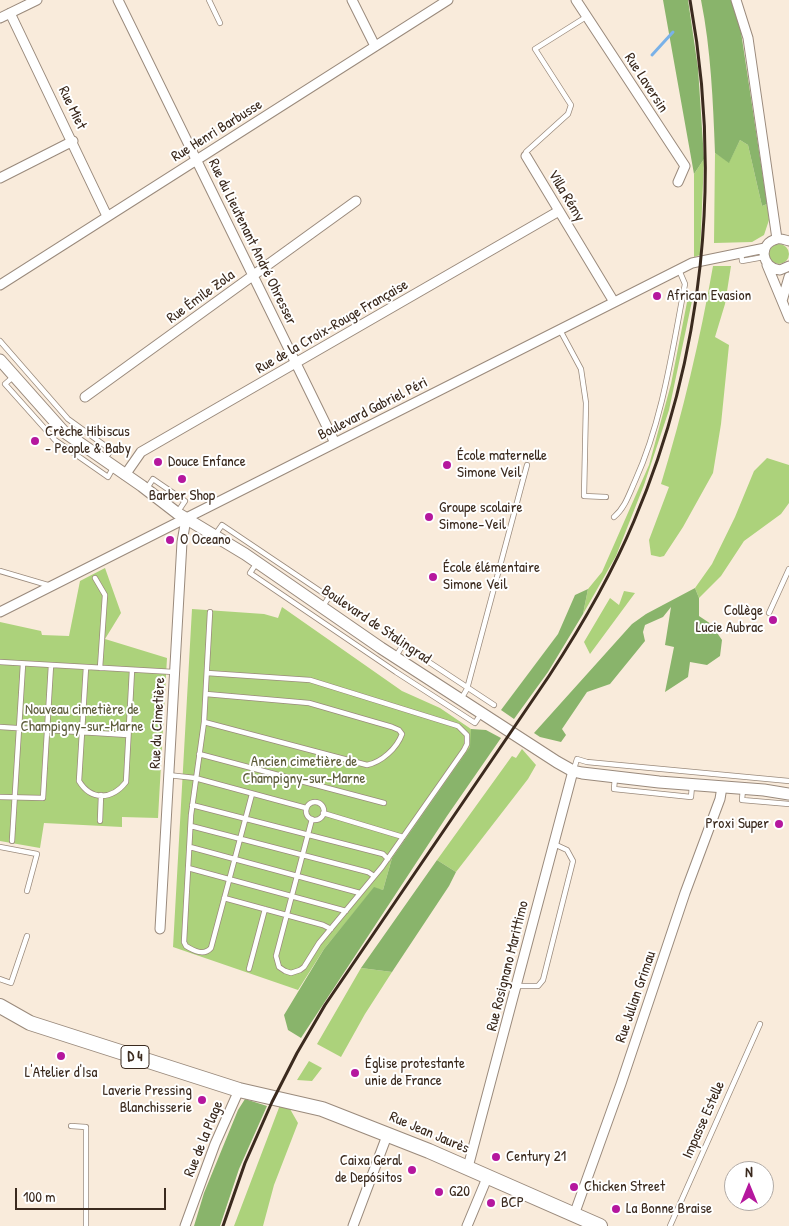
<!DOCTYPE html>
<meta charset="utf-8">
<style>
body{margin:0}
#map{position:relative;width:789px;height:1226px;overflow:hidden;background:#f9ebdb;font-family:"Patrick Hand",sans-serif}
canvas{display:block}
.north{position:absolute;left:724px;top:1161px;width:50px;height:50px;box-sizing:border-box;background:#fff;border:1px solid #b1aaa5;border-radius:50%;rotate:0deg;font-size:14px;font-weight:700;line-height:20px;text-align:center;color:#3b2a1e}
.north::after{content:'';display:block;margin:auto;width:18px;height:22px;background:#b5179e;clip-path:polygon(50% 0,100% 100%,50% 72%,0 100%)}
.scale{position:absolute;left:15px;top:1188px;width:151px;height:22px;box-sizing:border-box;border:2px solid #3b2a1e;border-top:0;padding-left:6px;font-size:15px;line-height:18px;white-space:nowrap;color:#3b2a1e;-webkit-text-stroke:4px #fff;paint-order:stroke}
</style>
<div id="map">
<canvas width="789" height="1226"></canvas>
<div class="north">N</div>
<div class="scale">100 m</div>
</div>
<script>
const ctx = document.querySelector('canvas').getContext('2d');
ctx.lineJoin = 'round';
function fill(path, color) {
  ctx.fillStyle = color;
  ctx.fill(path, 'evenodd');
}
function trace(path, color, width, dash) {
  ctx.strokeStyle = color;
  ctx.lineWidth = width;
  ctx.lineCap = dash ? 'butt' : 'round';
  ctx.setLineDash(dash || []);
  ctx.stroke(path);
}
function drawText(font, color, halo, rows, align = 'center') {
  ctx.font = font + ' "Patrick Hand",sans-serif';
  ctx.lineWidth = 4;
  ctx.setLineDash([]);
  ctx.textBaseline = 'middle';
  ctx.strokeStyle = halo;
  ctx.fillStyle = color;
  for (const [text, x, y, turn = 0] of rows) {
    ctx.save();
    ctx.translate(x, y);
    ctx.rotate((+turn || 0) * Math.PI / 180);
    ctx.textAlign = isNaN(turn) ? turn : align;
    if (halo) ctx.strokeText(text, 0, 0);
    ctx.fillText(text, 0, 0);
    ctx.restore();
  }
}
const green = new Path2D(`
 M740,140L748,145L762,206L767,204L769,220L764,235L752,242L714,243L715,153L729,162Z
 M704,159L700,255L694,257V174Z
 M769 254a10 10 0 1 1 20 0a10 10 0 1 1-20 0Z
 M713,266H731L725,304L715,337L729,345L721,424L713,473L683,527L664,556L660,557L651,555L649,540L669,487L661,484C683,412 700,340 713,266Z
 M688,297L692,301L669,410L644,485L616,556L583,614L588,589L602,572L649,465L671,384Z
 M767,458L789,465V503L781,514L744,541L721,576L699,598L695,588L712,564L735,517L754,471Z
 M105,568L121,613L105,639L167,658L158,818L122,817V827L44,823L40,848L0,841V622L41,631L42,635L69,636L80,581Z
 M624,591L635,593L590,654L584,642L610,598L619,605Z
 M282,607L402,691L440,708L471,729V747L392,858L383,890L374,888L324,949L298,990L173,947L192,609L264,614L278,618Z
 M522,749L536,765L528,779L456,872L437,860L512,756L516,758Z
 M361,968L392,972L365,1014L341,1057L317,1044Z
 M309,1061L322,1068L312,1081L297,1080Z
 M280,1105L290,1109L298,1123L274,1185L263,1226H234Z`);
const forest = new Path2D(`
 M663,0H688L698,68L704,159L694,174Z
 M701,0H731L741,32L767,204L762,206L748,145L740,140L729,163L715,153C713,102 711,50 701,0Z
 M695,588L699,598V616L711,624L722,640L720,656L707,665L690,662L688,677L665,692L674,647L665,645L671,607L663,617L645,625L643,632L645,641L610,684L587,692L562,729L566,735L561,742L540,737L534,733L632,624L646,614Z
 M588,589L583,614L548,672L514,719L501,710L558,634L575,595Z
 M471,729L486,730L501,738L447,816L301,1038L288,1030L284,1015L324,949L374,887L383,890L392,858L470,747Z
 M437,860L456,872L449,886L392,972L361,968Z
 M245,1099L267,1106L239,1169L220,1226H194L204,1193L238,1110Z`);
const stream = new Path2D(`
 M652,55L673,32`);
const lane = new Path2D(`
 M209,0L220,23
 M526,155V152L568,114L571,105L535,49L586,17
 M741,252L742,261L764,257
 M560,330L581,369L586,403L584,496L606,497
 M0,341L68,419L111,450L104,460
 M13,377L5,384L55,440L108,477L113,468
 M147,488L153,479L185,501L177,513
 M614,517C625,508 629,494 635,481C663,419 672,351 685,284L679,270
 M215,535L222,525L329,597L323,606
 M256,564L250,573L396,672L475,723L481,714
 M0,571L51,586
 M95,578L105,595L100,668
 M210,612L204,722L191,815L184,942L186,946C194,951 204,956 211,948L252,794
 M769,613L789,569
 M396,656L403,645L494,705
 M0,662L174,672
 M86,667L79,781C91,801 112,800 126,782L132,670
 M207,673L310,680L458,726L467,735V744L464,750L382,867L319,943L304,967L300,970L291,973L285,971L279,967L276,956L312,819
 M461,699L467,689L527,465
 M204,722L367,765C382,762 397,748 402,734L399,730L392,727L309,703L206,694
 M0,727L128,735
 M199,754L384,803
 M574,769L577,759L587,762L789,781
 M168,775L195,778L306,808
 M615,777L614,789L691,797L692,786
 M743,789L742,800L789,804
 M0,797L43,798L51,665
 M306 811a9 9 0 1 1 18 0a9 9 0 1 1-18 0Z
 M192,805L383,854L388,859
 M323,813L403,837
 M100,821L101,795
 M191,826L368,872L374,876
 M12,841L23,664
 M0,847L37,854L27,891
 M190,847L360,893
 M188,868L346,911
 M224,898L323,925L331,929
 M249,969L265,909
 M0,979L11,983L27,936
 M517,986H538L543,980L573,861L567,850L554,844
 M71,1126L86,1127V1226
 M670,1226L760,1024`);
const street = new Path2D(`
 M118,0L335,443
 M352,0L375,46
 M576,0L685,166L678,182
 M736,0L748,38L777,239
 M10,13L107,216
 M0,18L37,0
 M526,156L614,302
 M0,178L73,141
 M789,241C785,240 781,238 777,239C758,243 761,268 780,270L789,266
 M767,265L789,318
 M0,285L448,0
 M782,301L789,277
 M85,397L356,201
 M125,475L141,452L559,211
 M0,612L692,263L765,248
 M160,929L182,542L186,519
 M468,1167L573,771
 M574,1215L621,1084L685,893L720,799L722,787
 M185,1226L215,1144L239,1090
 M353,1226L388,1133
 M467,1226L487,1178`);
const secondary = new Path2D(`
 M0,360L64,432L142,486L177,513L245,554L381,648L557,762L573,771L582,773L659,782L764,790L789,794`);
const primary = new Path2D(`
 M0,1006L30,1023L239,1090L322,1109L429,1151L600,1226`);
const rail = new Path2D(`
 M223,1226L245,1163L272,1102L297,1053L325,1005L549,676C581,627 611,576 634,521C704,357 722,175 690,0`);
const markers = [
 [657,296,5,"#b5179e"],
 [35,441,5,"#b5179e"],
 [158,462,5,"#b5179e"],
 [447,465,5,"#b5179e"],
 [182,479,5,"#b5179e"],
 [429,517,5,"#b5179e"],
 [170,540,5,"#b5179e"],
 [433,577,5,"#b5179e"],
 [773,620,5,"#b5179e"],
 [779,824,5,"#b5179e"],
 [61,1056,5,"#b5179e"],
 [355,1073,5,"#b5179e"],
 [202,1100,5,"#b5179e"],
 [496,1157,5,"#b5179e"],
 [412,1170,5,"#b5179e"],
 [574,1187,5,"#b5179e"],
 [439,1192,5,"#b5179e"],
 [491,1203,5,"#b5179e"],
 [616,1209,5,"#b5179e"]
];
const shields = [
 [135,1057,28]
];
const shieldNames = [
 ["D 4",135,1057]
];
const streetNames = [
 ["Rue Laversin",646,83,57],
 ["Rue Miet",72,108,64],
 ["Rue Henri Barbusse",217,131,-32],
 ["Villa Rémy",566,196,59],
 ["Rue du Lieutenant André Ohresser",252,242,64],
 ["Rue Émile Zola",201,297,-36],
 ["Rue de la Croix-Rouge Française",332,327,-30],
 ["Boulevard Gabriel Péri",373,409,-27],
 ["Boulevard de Stalingrad",376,625,34],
 ["Rue du Cimetière",158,723,-87],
 ["Rue Rosignano Marittimo",508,966,-76],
 ["Rue Julian Grimau",636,997,-71],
 ["Impasse Estelle",704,1120,-66],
 ["Rue Jean Jaurès",429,1133,23],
 ["Rue de la Plage",204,1139,-68]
];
const poiNames = [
 ["African Evasion",667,296],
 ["Crèche Hibiscus",45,432],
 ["- People & Baby",45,449],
 ["École maternelle",457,456],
 ["Simone Veil",457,473],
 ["Douce Enfance",168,462],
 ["Barber Shop",182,496,"center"],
 ["Groupe scolaire",439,508],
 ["Simone-Veil",439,525],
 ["O Oceano",180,540],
 ["École élémentaire",443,568],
 ["Simone Veil",443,585],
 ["Collège",763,611,"right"],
 ["Lucie Aubrac",763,628,"right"],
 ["Proxi Super",769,824,"right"],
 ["Église protestante",365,1064],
 ["unie de France",365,1081],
 ["L'Atelier d'Isa",61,1073,"center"],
 ["Laverie Pressing",192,1091,"right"],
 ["Blanchisserie",192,1108,"right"],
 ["Century 21",506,1157],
 ["Caixa Geral",402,1161,"right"],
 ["de Depósitos",402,1178,"right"],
 ["Chicken Street",584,1187],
 ["G20",449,1192],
 ["BCP",501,1203],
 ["La Bonne Braise",626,1209]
];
const parkNames = [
 ["Nouveau cimetière de",82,710],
 ["Champigny-sur-Marne",82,727],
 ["Ancien cimetière de",304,762],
 ["Champigny-sur-Marne",304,779]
];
fill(green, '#acd27b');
fill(forest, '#89b46b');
trace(stream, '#79b1e8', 3);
trace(lane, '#9a8a7c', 6);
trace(street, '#9a8a7c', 11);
trace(secondary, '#9a8a7c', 13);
trace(primary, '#9a8a7c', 16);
trace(lane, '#fff', 4.5);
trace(street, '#fff', 9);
trace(secondary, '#fff', 11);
trace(primary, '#fff', 14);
trace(rail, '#3b2a1e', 3);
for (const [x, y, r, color] of markers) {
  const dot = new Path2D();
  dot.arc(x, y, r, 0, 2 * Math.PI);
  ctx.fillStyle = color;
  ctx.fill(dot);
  trace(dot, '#fff', 2);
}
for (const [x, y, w] of shields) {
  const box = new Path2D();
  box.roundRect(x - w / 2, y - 11.5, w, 23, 4);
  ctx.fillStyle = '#fff';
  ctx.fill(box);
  trace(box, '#3b2a1e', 1);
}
drawText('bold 14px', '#3b2a1e', null, shieldNames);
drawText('15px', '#3b2a1e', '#fff', streetNames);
drawText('15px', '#3b2a1e', '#fff', poiNames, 'left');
drawText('15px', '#5d5c3a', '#fff', parkNames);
</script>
